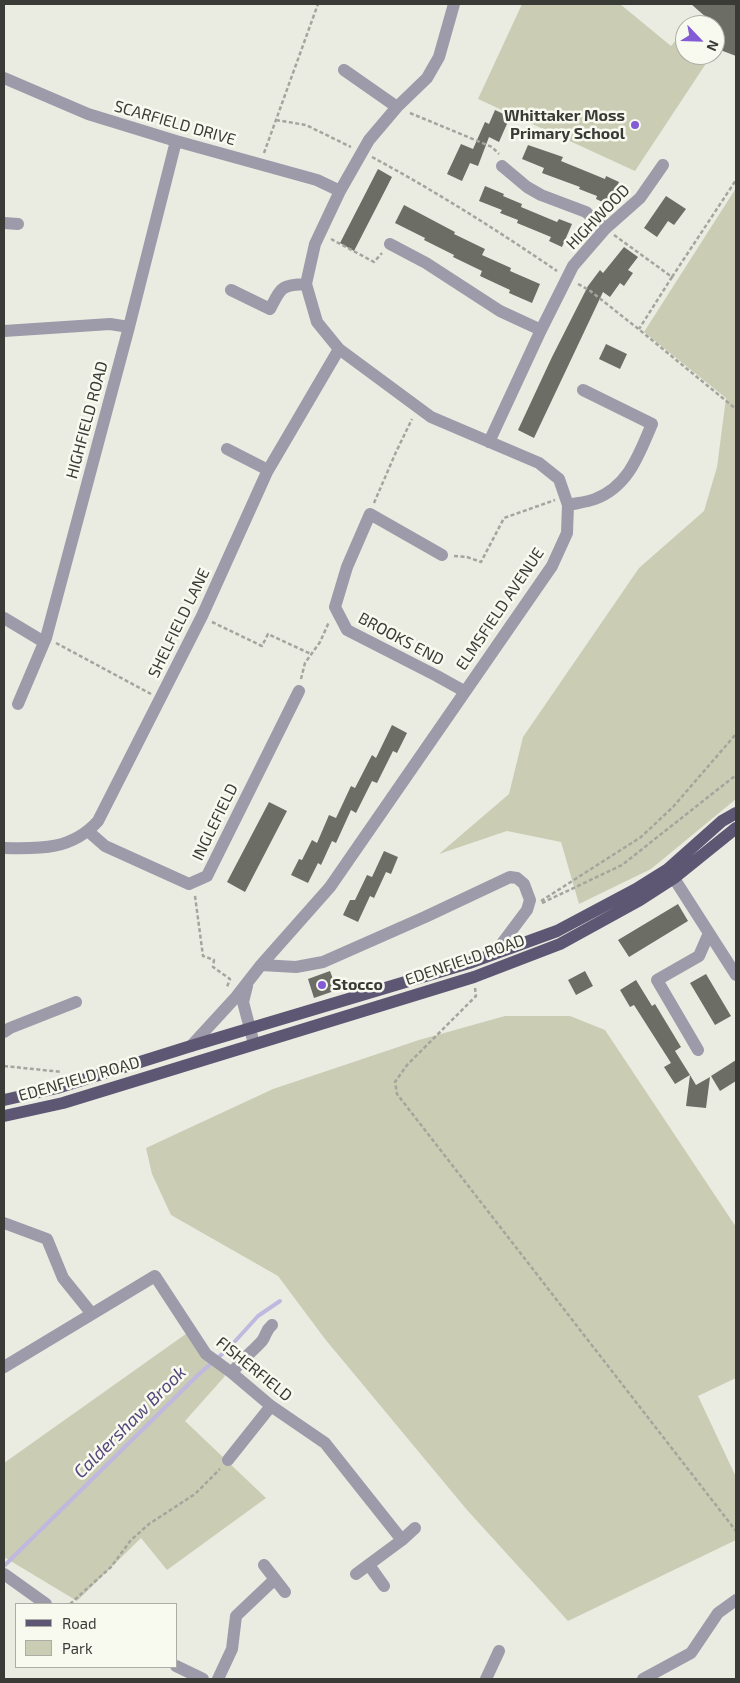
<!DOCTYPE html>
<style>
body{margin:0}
#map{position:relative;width:740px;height:1683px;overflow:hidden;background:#eaece2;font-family:"Exo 2",sans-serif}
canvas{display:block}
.frame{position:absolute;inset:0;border:5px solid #3a3b37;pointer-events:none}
.legend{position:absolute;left:15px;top:1603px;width:162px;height:65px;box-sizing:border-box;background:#f8f9ef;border:1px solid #acada5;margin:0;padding:6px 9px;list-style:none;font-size:15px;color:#3a3b37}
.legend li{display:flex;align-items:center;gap:10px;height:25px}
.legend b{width:25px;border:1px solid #acada5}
.north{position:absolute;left:675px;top:15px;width:50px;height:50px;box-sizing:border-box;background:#f8f9ef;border:1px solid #acada5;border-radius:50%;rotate:114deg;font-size:14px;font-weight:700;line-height:20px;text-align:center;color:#3a3b37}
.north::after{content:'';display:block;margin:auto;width:18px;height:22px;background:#835bd5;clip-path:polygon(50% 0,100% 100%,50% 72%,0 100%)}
</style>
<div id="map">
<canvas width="740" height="1683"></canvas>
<div class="frame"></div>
<ul class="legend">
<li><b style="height:6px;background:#5e5774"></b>Road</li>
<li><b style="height:14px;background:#cacdb3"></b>Park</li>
</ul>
<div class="north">N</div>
</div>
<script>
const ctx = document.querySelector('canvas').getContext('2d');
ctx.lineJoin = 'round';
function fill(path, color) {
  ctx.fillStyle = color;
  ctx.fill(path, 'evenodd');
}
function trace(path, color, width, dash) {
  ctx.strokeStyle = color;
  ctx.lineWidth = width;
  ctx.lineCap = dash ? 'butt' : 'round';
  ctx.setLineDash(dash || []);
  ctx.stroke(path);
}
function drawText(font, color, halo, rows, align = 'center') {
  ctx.font = font + ' "Exo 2",sans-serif';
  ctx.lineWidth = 5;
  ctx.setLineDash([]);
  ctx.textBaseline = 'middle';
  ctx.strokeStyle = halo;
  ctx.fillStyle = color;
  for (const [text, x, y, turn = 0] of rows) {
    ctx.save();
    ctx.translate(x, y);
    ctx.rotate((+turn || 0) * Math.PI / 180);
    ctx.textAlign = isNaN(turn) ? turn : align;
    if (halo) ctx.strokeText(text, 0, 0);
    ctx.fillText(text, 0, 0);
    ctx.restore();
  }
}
const green = new Path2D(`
 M522,4H620L671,46L677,39L685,45V55H698L707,62L635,171L478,99Z
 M736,188V799L651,869L579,904L561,842L507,831L439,854L509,794L523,737L639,568L704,511L717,467L726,398L644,332Z
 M505,1016H570L605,1030L736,1227V1378L698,1396L736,1477V1540L568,1621L467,1510L325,1339L278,1276L171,1215L152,1174L146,1148L273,1089L419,1040Z
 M190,1331L225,1376L185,1421L266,1498L167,1570L141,1538L77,1601L4,1557V1463Z`);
const stream = new Path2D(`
 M4,1566L199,1374L228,1349L258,1316L280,1301`);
const building = new Path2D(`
 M691,4H736V56L715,48V25Z
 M495,110L510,117L499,142L489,137L478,166L470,163L462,181L447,174L461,144L473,149L485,122L489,124Z
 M528,145L563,157L561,161L605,179L606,176L619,182L609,205L596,199L597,196L579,189L580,187L542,173L544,168L522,159Z
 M378,169L392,177L354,251L340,243Z
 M485,186L504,194L503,196L522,204L521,207L557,222L559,219L572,224L562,247L549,241L551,237L517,223L518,220L500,213L502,210L479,201Z
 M666,196L686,209L674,225L668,221L657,237L644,228Z
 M404,205L455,232L454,234L485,249L482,255L511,268L510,271L540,284L532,303L509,293L510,290L480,276L482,271L453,257L454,255L424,240L425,238L395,223Z
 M624,247L638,257L628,270L633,273L624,286L620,283L610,297L603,292L534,438L518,430L552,357L588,286L600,270L603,273Z
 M606,344L627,354L620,369L599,359Z
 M392,725L407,733L397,753L393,751L377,783L372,781L356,813L351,810L336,843L332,841L321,865L318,863L308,883L291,875L299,859L302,860L312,840L317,843L329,815L336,818L351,786L355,788L372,755L376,758Z
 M269,802L287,811L245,892L227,882Z
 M384,851L398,857L391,874L386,872L374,898L370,896L358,922L343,915L350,900H355L367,875L372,877Z
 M678,904L688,921L629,957L618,940Z
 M330,971L337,990L314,998L308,979Z
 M585,971L593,986L576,995L568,980Z
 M706,974L731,1016L715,1025L690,983Z
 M636,980L652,1006L655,1004L681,1047L675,1051L690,1075L675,1084L664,1067L671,1063L634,1005L630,1007L620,990Z
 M736,1060V1081L720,1091L711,1076Z
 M690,1075L696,1085L710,1077L706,1108L686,1106Z`);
const path = new Path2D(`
 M410,113L492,147L499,154
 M276,120L306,125L351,147
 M264,153L318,4
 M372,157C435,191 497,230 557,271
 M614,235L672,277L639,329
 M331,239L374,262L382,253
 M672,277L736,180
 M578,284L589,290L636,327L736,409
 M374,503L396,452L412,419
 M454,556L467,557L481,562L504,518L555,500
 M212,622L262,646L268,634L311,654
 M56,643L151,694
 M301,679L305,663L320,642L329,622
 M195,896L203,956L214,960L213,967L230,979L227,987
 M541,901L641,837L673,807L736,734
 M542,903L622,865L736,775
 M475,988L476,996L407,1065L395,1082L397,1094L736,1531
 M4,1066L62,1072
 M70,1604L111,1567L131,1540L149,1524L195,1494L220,1469`);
const minor = new Path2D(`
 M344,70L397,107
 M4,78L88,114L176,141L317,180L340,191
 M502,166L527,187L541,195L586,212L605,229
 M4,223L18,224
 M390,244L426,263L500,311L541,330
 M231,290L270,309C281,288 280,285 306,284
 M4,331L110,324L129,327
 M489,442L541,330L573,266L605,229L640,198L663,165
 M227,449L268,470
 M568,505C577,503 587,502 595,499C629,486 639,454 652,424L583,390
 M442,555L370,514L347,567L335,607L347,630L437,676L464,691
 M4,618L44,642
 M18,704L46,638L129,327L176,141
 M89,832L105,846L189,884L207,876L299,691
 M4,848C40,849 72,850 98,821L202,616L267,472L339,349
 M668,869L709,933L699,956L657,980L698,1050
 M709,933L736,975
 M261,965L296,967L323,962L425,917L510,877L517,878L524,884L530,900L527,910L494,954
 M247,986L243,1002L254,1044
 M4,1032L10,1028L76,1002
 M191,1046L236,997L261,965L330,887L552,566L567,533L568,505L559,479L539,463L431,417L339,349L317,322L306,284L315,244L340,191L369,140L397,107L427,78L439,57L454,4
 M4,1223L47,1239L63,1278L92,1314
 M4,1367L155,1276L206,1354L232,1373L271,1406L325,1443L402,1540L356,1574
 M232,1373C241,1360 252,1352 262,1341C267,1334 265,1331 272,1325
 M228,1460L271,1406
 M402,1540L415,1528
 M264,1565L285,1592
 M369,1565L384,1586
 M4,1574L46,1604
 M176,1666L203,1679
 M218,1679L232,1649L236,1616L275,1579
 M486,1679L499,1651
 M643,1679L691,1653L718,1613L736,1600`);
const major = new Path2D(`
 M4,1100L57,1088L191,1046L469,963L557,931L636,889L668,869L722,821L736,813
 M4,1116L63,1103L474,977L560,944L640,900L674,878L736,828`);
const markers = [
 [635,125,5,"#835bd5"],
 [322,985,5,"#835bd5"]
];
const poiNames = [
 ["Whittaker Moss",625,116],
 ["Primary School",625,134],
 ["Stocco",332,985,"left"]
];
const streetNames = [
 ["SCARFIELD DRIVE",175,123,16],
 ["HIGHWOOD",598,217,-46],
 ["HIGHFIELD ROAD",87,420,-75],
 ["ELMSFIELD AVENUE",500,609,-56],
 ["SHELFIELD LANE",179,623,-64],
 ["BROOKS END",401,639,28],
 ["INGLEFIELD",215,822,-64],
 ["EDENFIELD ROAD",465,960,-19],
 ["EDENFIELD ROAD",79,1079,-16],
 ["FISHERFIELD",254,1369,39]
];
const waterNames = [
 ["Caldershaw Brook",130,1422,-45]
];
fill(green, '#cacdb3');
trace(stream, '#c0b8de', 4);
fill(building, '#6c6d64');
trace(path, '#a4a69e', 2.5, [4, 2.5]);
trace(minor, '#9d9aaa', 12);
trace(major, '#5e5774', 12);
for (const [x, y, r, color] of markers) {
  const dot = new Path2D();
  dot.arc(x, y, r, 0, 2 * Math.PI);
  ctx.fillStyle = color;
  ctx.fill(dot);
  trace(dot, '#f8f9ef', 2);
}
drawText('bold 16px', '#3a3b37', '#f8f9ef', poiNames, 'right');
drawText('16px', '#3a3b37', '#f8f9ef', streetNames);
drawText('italic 18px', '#55477b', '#f8f9ef', waterNames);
</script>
